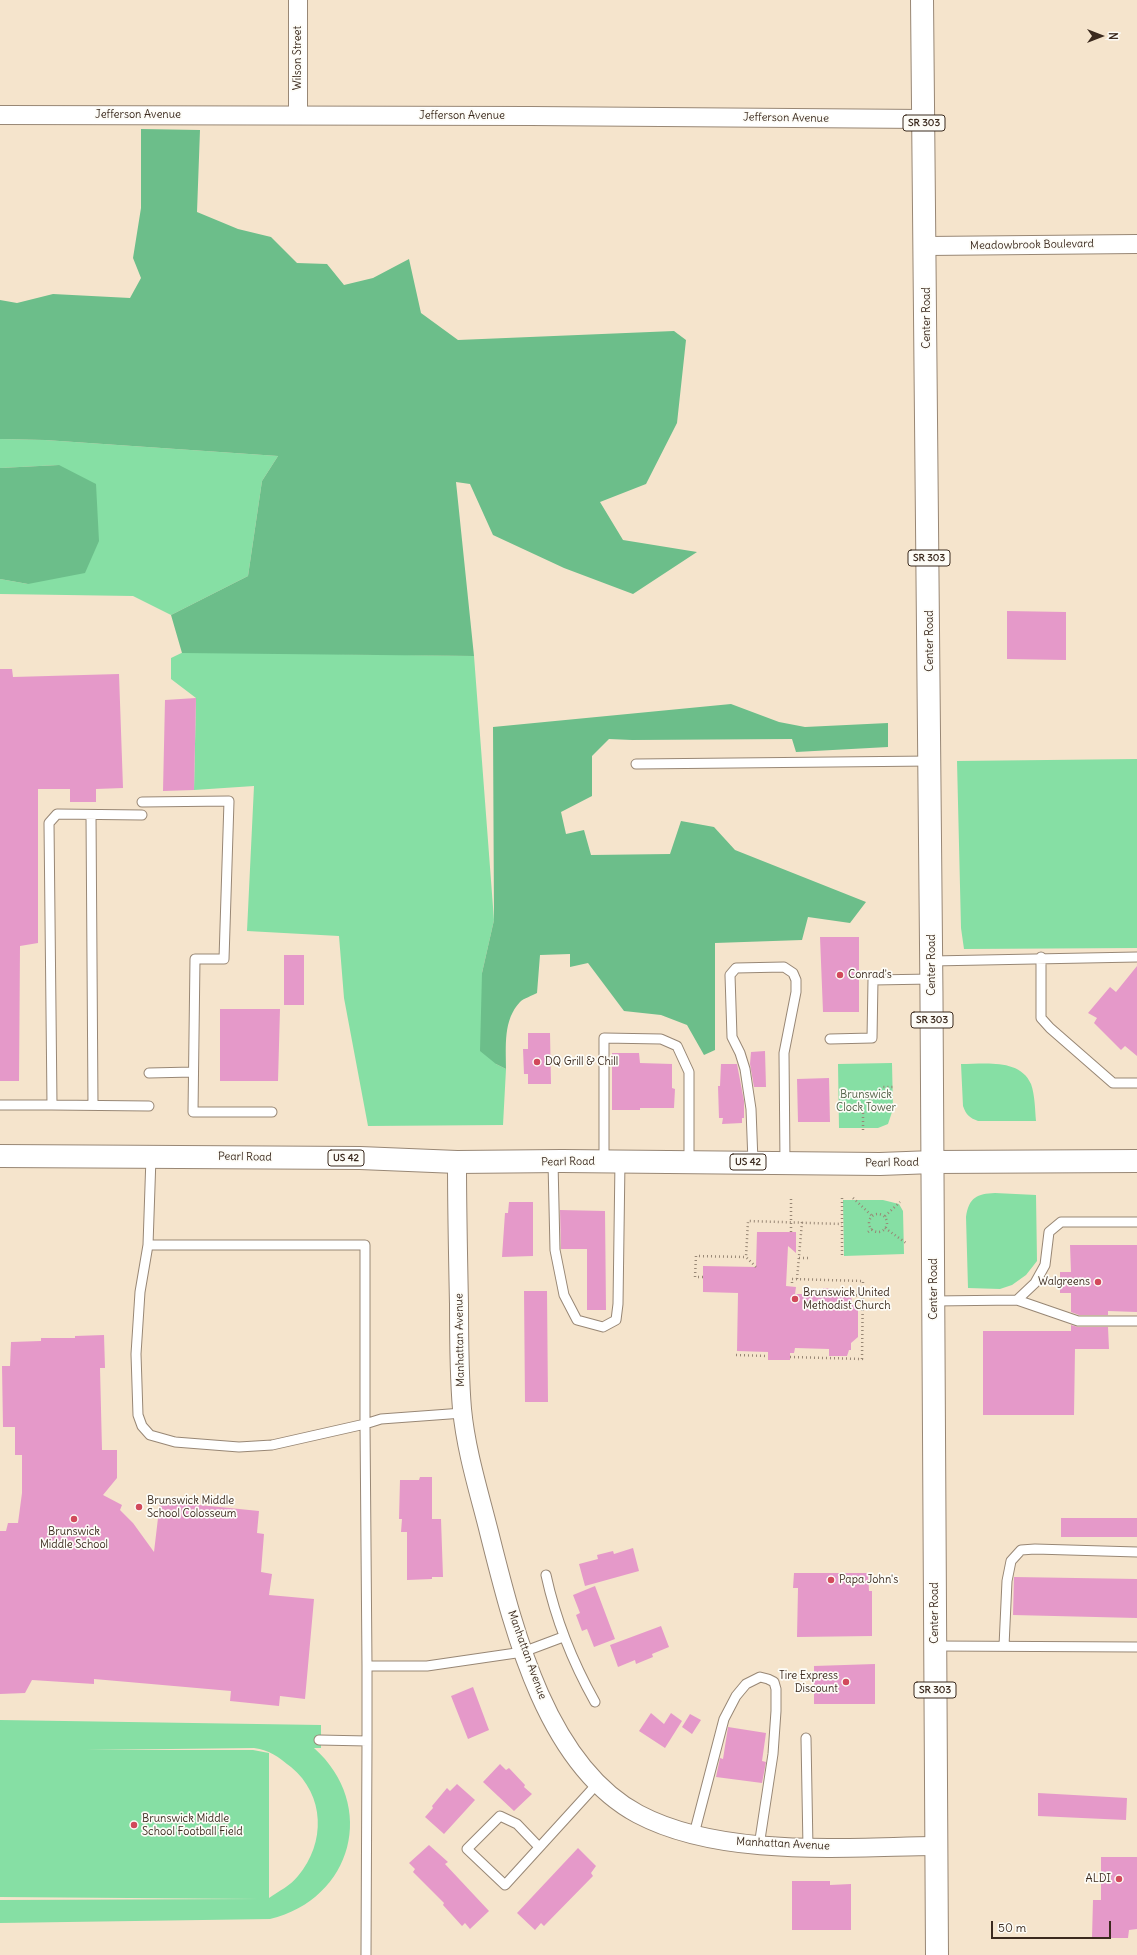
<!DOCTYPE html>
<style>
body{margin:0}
#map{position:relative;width:1137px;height:1955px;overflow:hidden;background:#f5e4cc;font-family:Delius,sans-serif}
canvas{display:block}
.north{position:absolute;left:1081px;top:16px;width:40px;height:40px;-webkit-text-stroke:3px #fdfcf7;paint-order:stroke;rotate:90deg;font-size:11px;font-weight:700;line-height:16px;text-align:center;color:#3b2a1e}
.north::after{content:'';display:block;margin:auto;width:14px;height:18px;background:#3b2a1e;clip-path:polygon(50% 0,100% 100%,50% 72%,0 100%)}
.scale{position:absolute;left:991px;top:1921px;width:120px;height:18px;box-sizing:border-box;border:2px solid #3b2a1e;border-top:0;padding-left:5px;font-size:12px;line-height:14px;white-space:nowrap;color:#3b2a1e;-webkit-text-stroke:3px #fdfcf7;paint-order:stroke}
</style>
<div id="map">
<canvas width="1137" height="1955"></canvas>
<div class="north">N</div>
<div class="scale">50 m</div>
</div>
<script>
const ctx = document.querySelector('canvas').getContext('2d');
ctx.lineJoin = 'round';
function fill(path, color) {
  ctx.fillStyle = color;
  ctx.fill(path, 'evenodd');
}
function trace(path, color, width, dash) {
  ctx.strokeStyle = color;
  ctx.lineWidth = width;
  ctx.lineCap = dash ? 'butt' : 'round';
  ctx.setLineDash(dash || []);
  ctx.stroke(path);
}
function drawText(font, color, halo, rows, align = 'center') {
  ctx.font = font + ' Delius,sans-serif';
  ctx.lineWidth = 3.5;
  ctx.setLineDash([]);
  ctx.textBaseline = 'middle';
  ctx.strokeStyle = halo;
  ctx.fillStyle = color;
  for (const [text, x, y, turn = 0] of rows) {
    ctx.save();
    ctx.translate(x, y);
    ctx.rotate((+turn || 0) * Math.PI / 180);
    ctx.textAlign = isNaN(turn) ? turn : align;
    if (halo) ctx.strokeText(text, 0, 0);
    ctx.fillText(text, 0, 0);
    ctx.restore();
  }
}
const green = new Path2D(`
 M0,439L45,440L278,456L262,481L248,576L171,615L133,596L0,594V579L28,584L59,465L0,468Z
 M194,647L269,653L474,656L494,920L482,973L496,1064L506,1069L503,1125L368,1126L344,998L339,936L247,931L254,786L194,790L196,698L171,679V658Z
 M1137,759V948L964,949L961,928L957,761Z
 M892,1063L893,1109L888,1124L878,1128H839L838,1064Z
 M961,1064C984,1064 1020,1058 1031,1084C1035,1095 1035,1110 1036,1121H978C970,1118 966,1115 963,1106Z
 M995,1193L1036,1195L1037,1261L1026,1275L1012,1285L1000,1289L968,1288L966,1217C969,1197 977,1194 995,1193Z
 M843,1200H883L899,1204L903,1211L904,1254L844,1256Z
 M0,1720L321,1725V1748H314C378,1805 353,1899 270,1919L0,1923V1900L259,1899L0,1897ZM254,1748C270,1750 278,1757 291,1767C325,1795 326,1843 298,1876C290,1886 279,1891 269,1898V1753L253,1750H86Z`);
const forest = new Path2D(`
 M141,129L200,130L197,212L238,229L271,237L297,263L327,264L344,285L373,278L409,259L421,313L458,340L674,331L686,340L677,423L646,484L600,502L623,540L697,552L633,594L564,568L493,535L470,484L456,482L474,656L182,653L171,615L248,576L262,481L278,456L45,440L0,439V300L17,303L53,294L130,298L141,278L133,258L141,208Z
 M59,465L96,484L99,541L85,573L28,584L0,579V468Z
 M731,704L779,722L805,727L888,723V747L796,752L792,739L632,740L609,739L592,756V796L561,812L566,834L584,830L591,855L670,854L681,821L714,827L735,850L866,902L850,923L808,917L802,940L715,943V1050L704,1055L687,1025L661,1015L624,1011L588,963L570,967V954L540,955L537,993C532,996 524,998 520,1002C503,1020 506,1046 506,1069L496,1064L480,1051L482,973L494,920L493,727Z`);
const building = new Path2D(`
 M1007,611L1066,612V660L1007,659Z
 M0,669H12L13,677L119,674L123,788L96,789V802H70V789H38V943L20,946L19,1081H0Z
 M196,698L194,790L163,791L165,700Z
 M820,937H859V1012H823Z
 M284,955H304V1005H284Z
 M1137,966V1056L1125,1046L1121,1050L1094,1023L1097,1018L1088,1013L1110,987L1116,992Z
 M220,1009H280L278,1081H220Z
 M528,1033H550L551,1084H528V1074H524L523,1049H528Z
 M765,1051L766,1087H754L750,1064L751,1052Z
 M612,1053H639L640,1063L672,1064V1088L675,1089L674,1108H640V1110H612Z
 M721,1064H737L744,1101V1118H742V1123L722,1124L723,1118H719L718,1086H720Z
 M829,1078L830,1122H798L797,1079Z
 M509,1202H533V1256L502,1257L505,1213H508Z
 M560,1210L605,1211L606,1310H587V1249H561Z
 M757,1232H796V1253L788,1246L786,1286L796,1287L795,1294H823V1288L850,1291L852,1302L858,1309V1337L851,1343V1350H849L847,1356H829V1349L795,1348L794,1353H790V1360H768V1352L737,1351L738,1293L703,1292V1266L756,1267Z
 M1070,1245H1137V1312L1108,1311V1315H1079L1071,1312V1293H1060V1272H1071Z
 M524,1291H547L548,1402H525Z
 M1071,1325L1078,1327H1108L1109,1349H1075L1074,1415H983V1331H1071Z
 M104,1335L105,1368H100L102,1450H117V1478L103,1495L122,1505L120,1510L133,1523L154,1552L160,1501L259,1511L257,1533L264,1534L261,1572L272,1574L269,1595L314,1599L305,1699L280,1696L279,1706L230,1701L231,1691L94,1679V1684L32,1680L25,1693L0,1694V1531H6L8,1523H18L22,1493V1455H15V1427H3L2,1366H10L11,1342L41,1341V1338H75V1336Z
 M420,1477H432V1519H441L443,1577H432V1579L407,1580V1532H401L402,1519H399L400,1480H419Z
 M1061,1518H1137V1537H1061Z
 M633,1548L639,1571L585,1586L579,1564L598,1559L597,1555L613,1551L614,1554Z
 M794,1573H868L869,1591H872V1636L797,1637L798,1588H793Z
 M1014,1577L1137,1579V1618L1013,1615Z
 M595,1586L615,1639L594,1647L587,1629L582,1631L576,1615L580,1613L573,1595Z
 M661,1626L669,1647L652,1654L653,1657L636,1664L635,1660L618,1667L610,1645Z
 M875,1664V1704H814V1666Z
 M473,1687L489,1730L468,1739L451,1696Z
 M651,1713L664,1724L671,1713L682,1721L665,1748L639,1731Z
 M690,1714L701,1720L692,1734L682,1727Z
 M728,1727L766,1733L762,1761L766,1762L762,1783L716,1777L720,1758L723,1759Z
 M500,1764L506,1770L509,1768L525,1785L524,1787L532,1794L514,1811L483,1782Z
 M457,1784L475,1800L444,1834L425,1817L433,1808L432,1806L447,1788L450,1791Z
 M1038,1793L1127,1798L1126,1820L1038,1816Z
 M429,1845L448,1862L445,1864L489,1911L470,1929L465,1923L462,1926L443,1905L444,1903L413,1872L415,1869L409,1863Z
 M578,1848L596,1866L591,1873L593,1876L544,1926L541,1923L535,1930L517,1913Z
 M1101,1857H1137V1929L1129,1930L1128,1938H1092L1093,1900H1101Z
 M792,1881H830V1885L851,1884V1930H792Z`);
const path = new Path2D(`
 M868.5 1096a3.5 3.5 0 1 1 7 0a3.5 3.5 0 1 1-7 0Z
 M874,1094L882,1087H894
 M863,1130V1106L869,1098
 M842,1198V1256
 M853,1198L872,1216
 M869 1223a9 9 0 1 1 18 0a9 9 0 1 1-18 0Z
 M885,1216L900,1202
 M885,1228L906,1243
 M791,1232V1198
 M868,1232L872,1229
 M799,1258H811
 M756,1267L746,1257L748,1221L842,1224
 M703,1277H695L696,1256L746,1257
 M797,1279L802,1222
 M852,1295L864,1296
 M736,1355L768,1356
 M790,1357L862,1359L863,1281L792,1279V1285`);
const lane = new Path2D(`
 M636,764L931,761
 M142,802L229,801L224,959H195L193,1112H272
 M91,815L93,1105
 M1041,957V1018L1050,1028L1113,1083H1137
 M932,961L1137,957
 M830,1039L872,1038L873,980L932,979
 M149,1073L193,1072
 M0,1105H52L49,823L57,814L142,815
 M52,1105L149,1106
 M151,1157L148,1245L140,1292L136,1354L138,1415L142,1426L150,1435L175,1442L239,1447L272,1445L365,1424L367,1666H427L523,1652L563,1637
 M604,1161V1038L661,1039L677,1046L689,1072V1161
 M553,1162L555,1250L564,1295L577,1320L603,1327L616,1320L618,1304L620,1161
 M753,1162L751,1109L745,1069L740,1053L732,1037L730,975L736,968L784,967L793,973L796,980V992L784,1053L785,1163
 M148,1245H365V1424L381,1419L463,1413
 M1017,1300L1078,1321H1137
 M934,1301L1017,1300L1035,1283L1045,1265L1049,1232L1061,1222H1137
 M546,1575C556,1621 572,1661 595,1702
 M935,1646L1137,1647
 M1004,1646L1007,1581L1011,1561L1021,1550L1035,1549L1137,1552
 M367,1666V1741
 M806,1738L808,1848
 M319,1740L367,1741L366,1955
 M694,1834L724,1719L736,1696L746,1684L760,1677L768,1679L774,1682L776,1689V1711L773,1754L759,1846
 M539,1847L517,1824L500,1816L467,1849L505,1885L597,1784`);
const street = new Path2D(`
 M298,0V115
 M0,115L531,116L924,119
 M927,246L1137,244
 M457,1162C457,1209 458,1257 459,1304C459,1339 459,1374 462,1409C466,1451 479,1492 489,1532C513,1627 545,1764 638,1814C721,1858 844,1847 936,1846`);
const primary = new Path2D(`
 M922,0C932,652 932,1303 937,1955
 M0,1156L360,1158L457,1162L562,1161L880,1164L933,1162L1137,1161`);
const markers = [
 [840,975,4,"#d1495b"],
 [537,1062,4,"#d1495b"],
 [1098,1282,4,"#d1495b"],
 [795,1299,4,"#d1495b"],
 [139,1507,4,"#d1495b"],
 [74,1519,4,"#d1495b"],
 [831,1580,4,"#d1495b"],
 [846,1682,4,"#d1495b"],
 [134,1825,4,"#d1495b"],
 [1119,1879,4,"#d1495b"]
];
const shields = [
 [924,123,42],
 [929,558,42],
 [932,1020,42],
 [346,1158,36],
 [748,1162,36],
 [935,1690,42]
];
const shieldNames = [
 ["SR 303",924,123],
 ["SR 303",929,558],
 ["SR 303",932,1020],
 ["US 42",346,1158],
 ["US 42",748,1162],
 ["SR 303",935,1690]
];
const streetNames = [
 ["Wilson Street",298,58,-90],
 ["Jefferson Avenue",138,115],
 ["Jefferson Avenue",462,116],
 ["Jefferson Avenue",786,118,1],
 ["Meadowbrook Boulevard",1032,245,-1],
 ["Center Road",927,318,-90],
 ["Center Road",930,641,-90],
 ["Center Road",932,965,-90],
 ["Pearl Road",245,1157,1],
 ["Pearl Road",568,1162,-1],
 ["Pearl Road",892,1163,-1],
 ["Center Road",934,1289,-90],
 ["Manhattan Avenue",460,1340,-91],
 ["Center Road",935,1613,-90],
 ["Manhattan Avenue",527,1655,70],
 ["Manhattan Avenue",783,1844,3]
];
const poiNames = [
 ["Conrad's",848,975],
 ["DQ Grill & Chill",545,1062],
 ["Walgreens",1090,1282,"right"],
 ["Brunswick United",803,1293],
 ["Methodist Church",803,1306],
 ["Brunswick Middle",147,1501],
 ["School Colosseum",147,1514],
 ["Brunswick",74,1532,"center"],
 ["Middle School",74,1545,"center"],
 ["Papa John's",839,1580],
 ["Tire Express",838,1676,"right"],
 ["Discount",838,1689,"right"],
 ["Brunswick Middle",142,1819],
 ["School Football Field",142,1832],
 ["ALDI",1111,1879,"right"]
];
const parkNames = [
 ["Brunswick",866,1095],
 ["Clock Tower",866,1108]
];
fill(green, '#86dfa4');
fill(forest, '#6cbe8a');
fill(building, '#e599c9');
trace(lane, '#988775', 11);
trace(street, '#988775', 20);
trace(primary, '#988775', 24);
trace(path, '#988775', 2.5, [1, 3]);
trace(lane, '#fff', 9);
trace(street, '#fff', 18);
trace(primary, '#fff', 22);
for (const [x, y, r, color] of markers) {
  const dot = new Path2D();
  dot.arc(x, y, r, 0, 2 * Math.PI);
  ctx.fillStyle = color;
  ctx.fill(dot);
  trace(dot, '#fdfcf7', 1.5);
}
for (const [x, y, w] of shields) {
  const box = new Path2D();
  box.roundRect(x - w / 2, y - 8, w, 16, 3);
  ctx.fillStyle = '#fdfcf7';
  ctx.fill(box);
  trace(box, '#3b2a1e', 1);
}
drawText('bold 10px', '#3b2a1e', null, shieldNames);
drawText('11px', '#3b2a1e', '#fdfcf7', streetNames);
drawText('11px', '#3b2a1e', '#fdfcf7', poiNames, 'left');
drawText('11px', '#526046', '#fdfcf7', parkNames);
</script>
